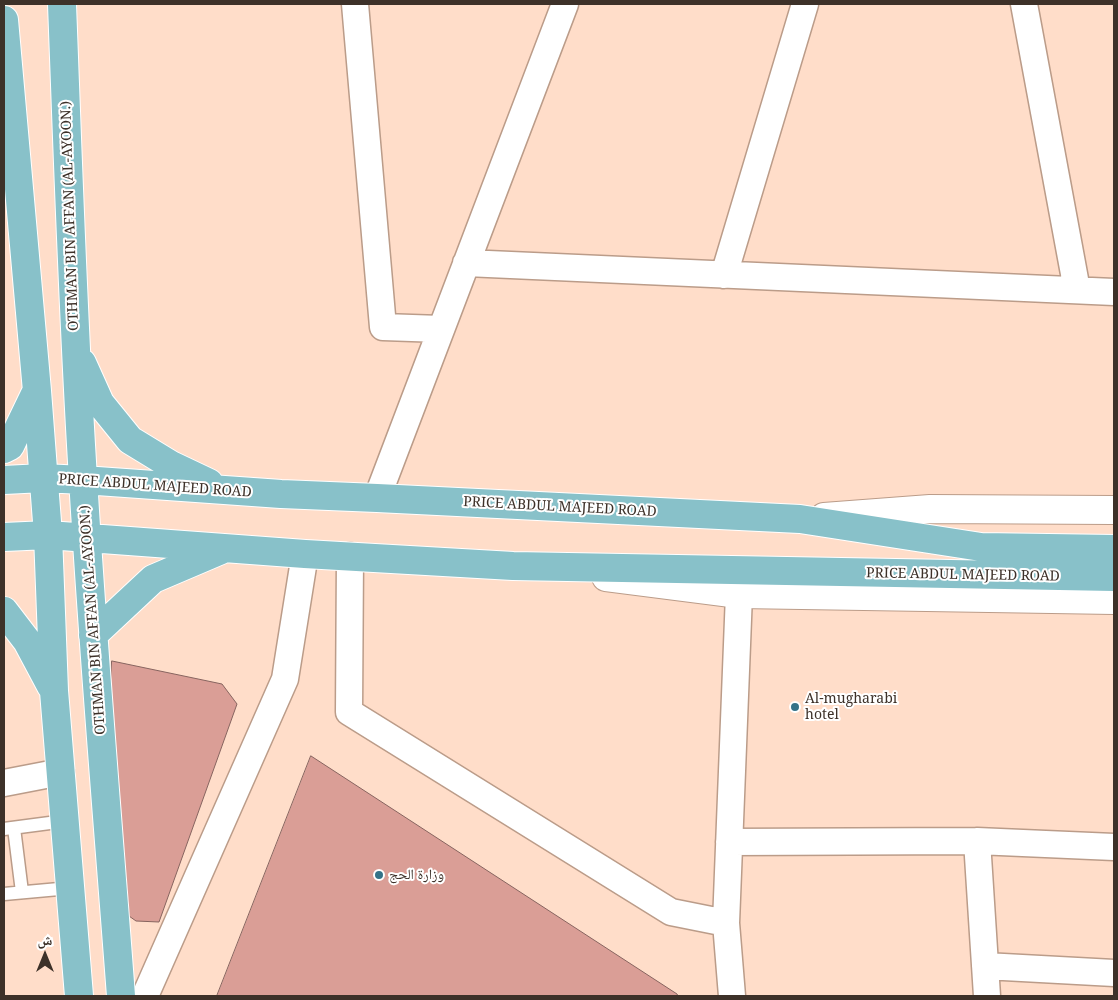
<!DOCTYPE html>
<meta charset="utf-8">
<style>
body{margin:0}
#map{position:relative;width:1118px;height:1000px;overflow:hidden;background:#ffddc9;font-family:"Noto Serif","Noto Naskh Arabic",serif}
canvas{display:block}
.frame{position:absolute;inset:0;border:5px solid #3d3129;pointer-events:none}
.north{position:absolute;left:20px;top:930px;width:50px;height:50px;-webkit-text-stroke:4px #fff;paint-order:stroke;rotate:0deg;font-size:14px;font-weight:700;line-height:20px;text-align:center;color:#3d3129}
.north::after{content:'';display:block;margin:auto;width:18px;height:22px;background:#3d3129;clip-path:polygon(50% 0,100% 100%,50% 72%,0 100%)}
</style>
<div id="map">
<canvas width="1118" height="1000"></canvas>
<div class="frame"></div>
<div class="north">ش</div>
</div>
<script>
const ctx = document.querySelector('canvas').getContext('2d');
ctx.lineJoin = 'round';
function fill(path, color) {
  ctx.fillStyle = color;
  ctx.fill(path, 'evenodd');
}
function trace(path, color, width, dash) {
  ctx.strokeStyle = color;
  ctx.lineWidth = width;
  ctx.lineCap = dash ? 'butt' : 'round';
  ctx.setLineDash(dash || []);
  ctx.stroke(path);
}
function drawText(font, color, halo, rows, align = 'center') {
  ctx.font = font + ' "Noto Serif","Noto Naskh Arabic",serif';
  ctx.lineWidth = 4;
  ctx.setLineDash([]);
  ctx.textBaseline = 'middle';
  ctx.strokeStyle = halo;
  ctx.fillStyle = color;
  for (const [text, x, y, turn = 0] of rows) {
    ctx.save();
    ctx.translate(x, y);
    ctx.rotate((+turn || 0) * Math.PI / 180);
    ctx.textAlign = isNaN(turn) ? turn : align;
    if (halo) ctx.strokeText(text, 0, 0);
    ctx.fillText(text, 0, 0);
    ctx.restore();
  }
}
const building = new Path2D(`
 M112,661L222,684L237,704L159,922L136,921L129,916L110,689Z
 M311,756L677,994L678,996H217Z`);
const lane = new Path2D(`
 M14,828L22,892
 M4,829L65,821
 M4,894L70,888`);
const street = new Path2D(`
 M355,4L383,327L441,329
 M1024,4L1077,290
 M466,263L1114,292
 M724,275L805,4
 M377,498L565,4
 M350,556L349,712L671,912L726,923
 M4,783L61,772
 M977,841L987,996
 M729,842L977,841L1114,847
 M985,966L1114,973
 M145,996L285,679L305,554
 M732,996L726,923L739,594`);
const secondary = new Path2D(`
 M824,517L930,509L1114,510
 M606,577L739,594L1114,600`);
const primary = new Path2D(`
 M62,4C68,162 73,320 83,478C93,651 108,824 121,996
 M4,20L37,391L48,535L54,691L79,996
 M82,363L100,403L130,440L171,465L209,483
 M4,449L10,446L36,392
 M4,480L43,478L83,480L281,494L377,498L800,519L981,547L1114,549
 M4,537L48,535L305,554L513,566L1114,577
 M4,611L27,641L51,686
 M93,635L153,579L221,550`);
const markers = [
 [795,707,5,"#347288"],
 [379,875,5,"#347288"]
];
const streetNames = [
 ["OTHMAN BIN AFFAN (AL-AYOON.)",70,216,-92],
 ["PRICE ABDUL MAJEED ROAD",155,486,4],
 ["PRICE ABDUL MAJEED ROAD",560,507,3],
 ["PRICE ABDUL MAJEED ROAD",963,575,1],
 ["OTHMAN BIN AFFAN (AL-AYOON.)",93,620,-94]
];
const poiNames = [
 ["Al-mugharabi",805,699],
 ["hotel",805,715],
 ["وزارة الحج",389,875]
];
fill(building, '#da9e96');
trace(building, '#87645f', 1);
trace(lane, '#bb9c89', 15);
trace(street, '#bb9c89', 29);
trace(secondary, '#bb9c89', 30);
trace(primary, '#fff', 30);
trace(lane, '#fff', 12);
trace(street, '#fff', 26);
trace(secondary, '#fff', 28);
trace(primary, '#88c1c9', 28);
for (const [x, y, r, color] of markers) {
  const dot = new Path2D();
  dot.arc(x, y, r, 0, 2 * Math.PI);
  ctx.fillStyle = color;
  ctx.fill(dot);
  trace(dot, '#fff', 2);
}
drawText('14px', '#3d3129', '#fff', streetNames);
drawText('14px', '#3d3129', '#fff', poiNames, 'left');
</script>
